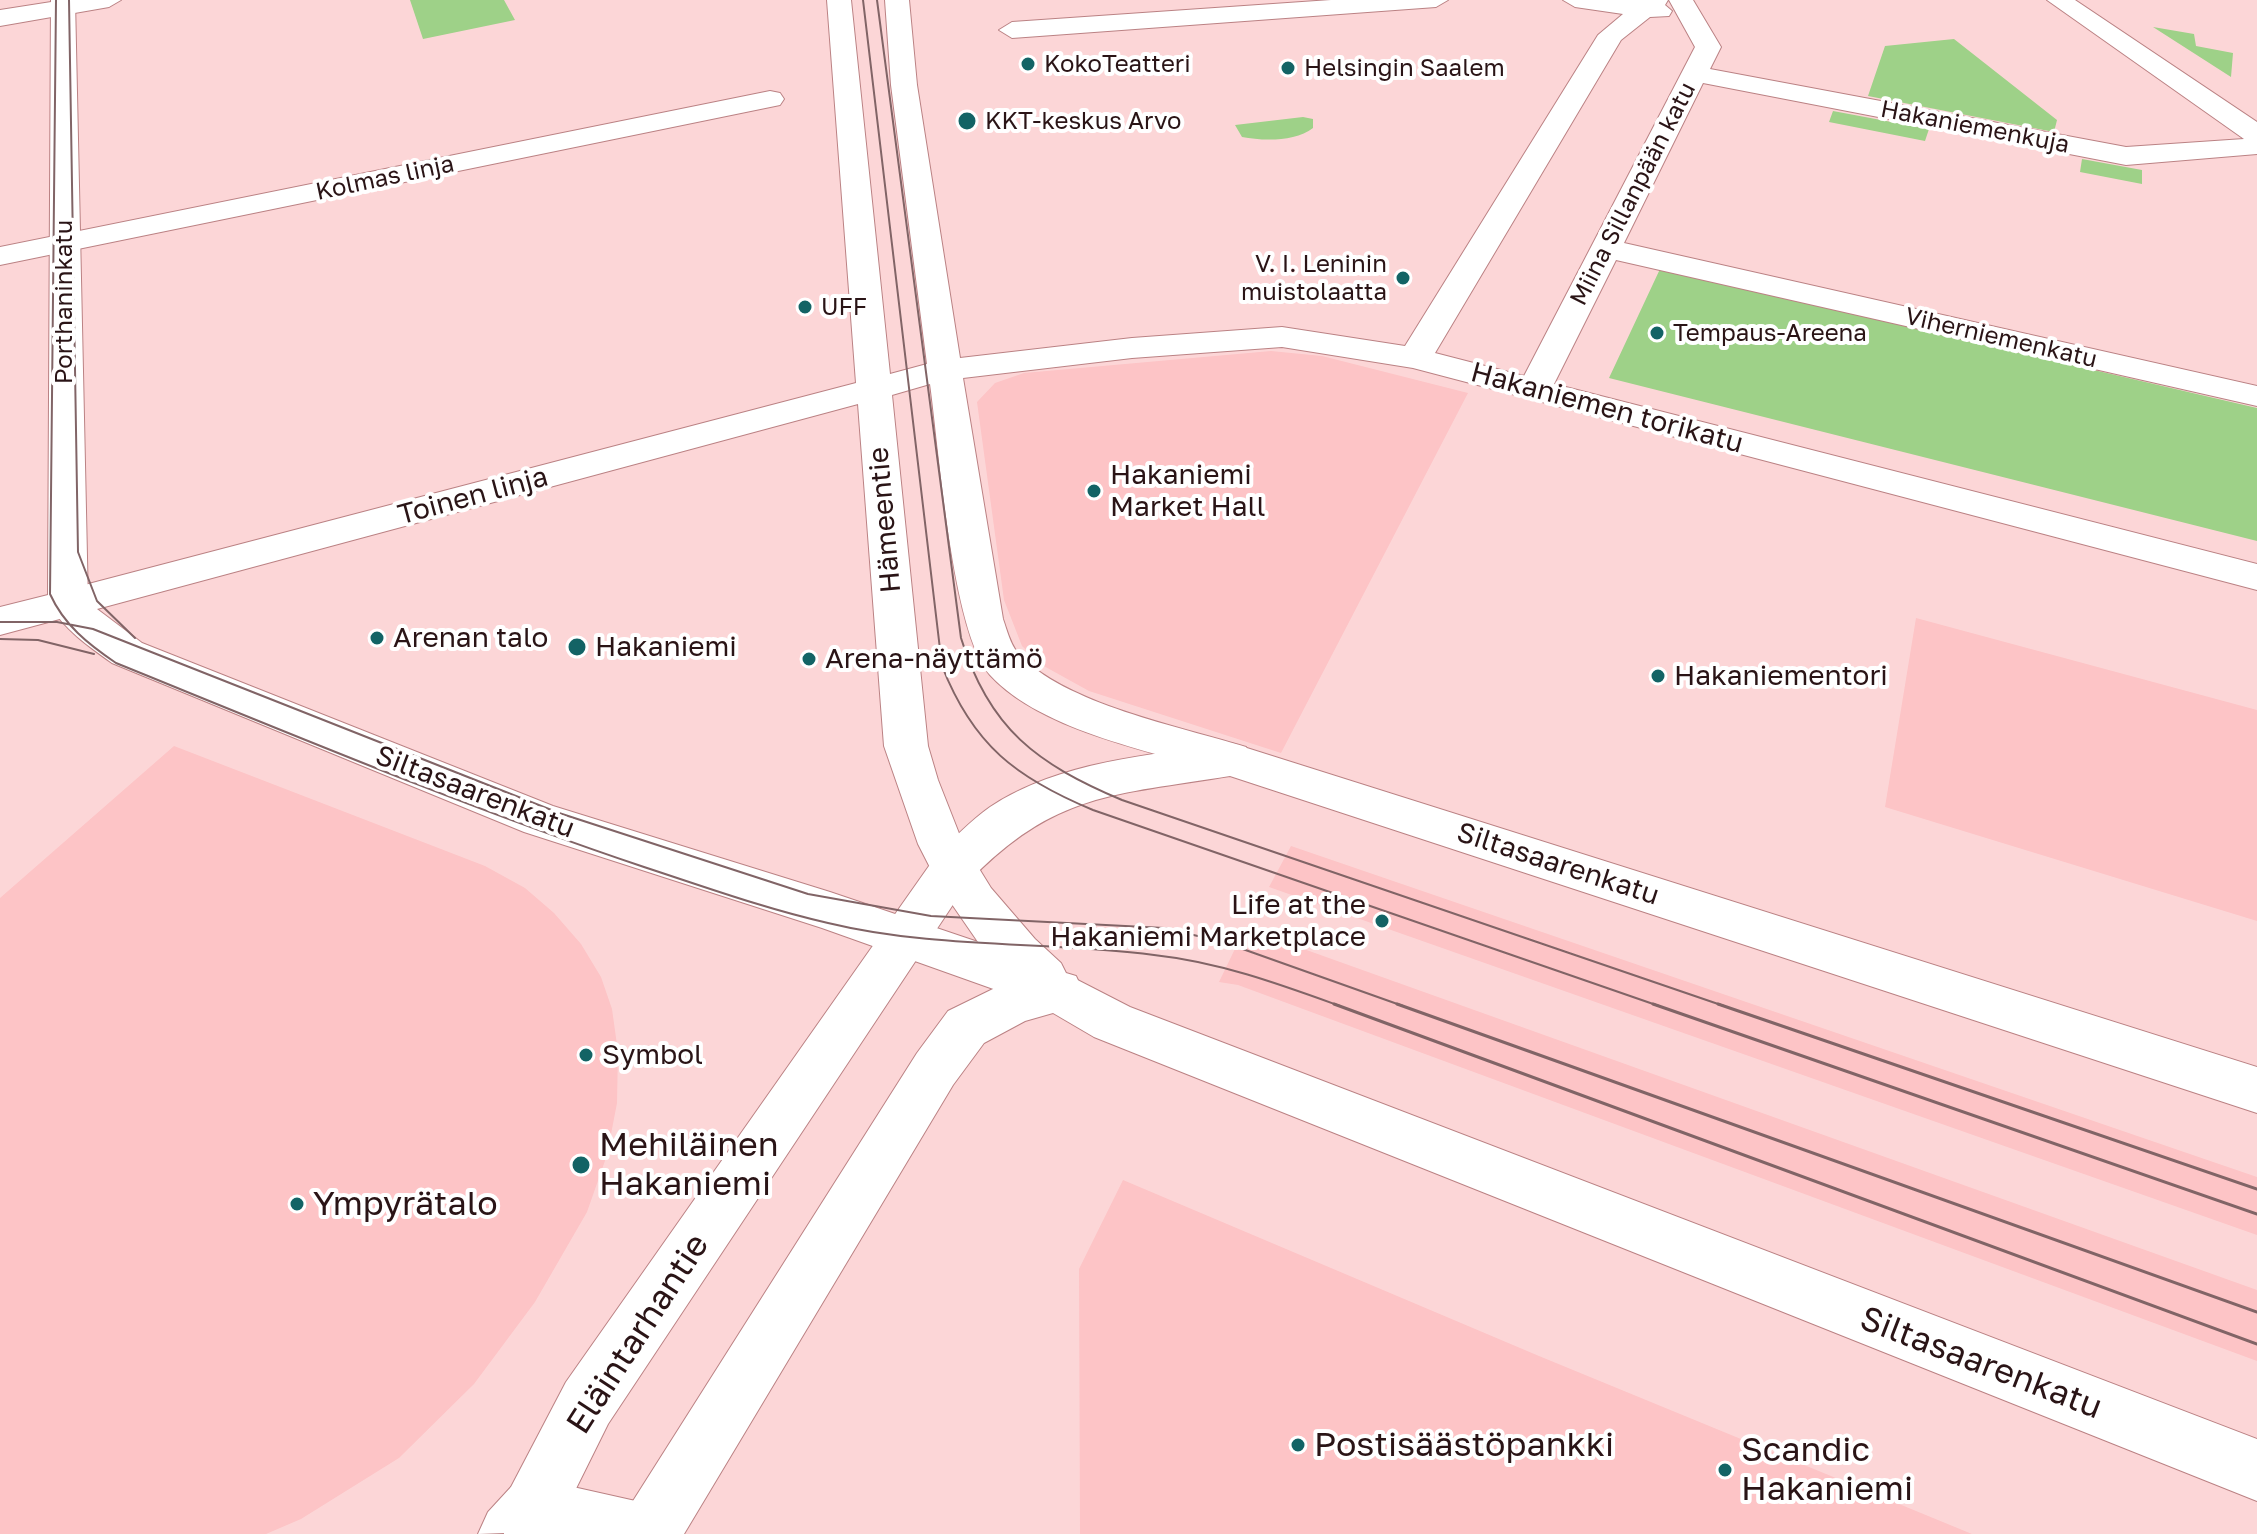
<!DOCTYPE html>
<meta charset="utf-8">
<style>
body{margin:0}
canvas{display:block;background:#fcd6d7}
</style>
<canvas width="2257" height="1534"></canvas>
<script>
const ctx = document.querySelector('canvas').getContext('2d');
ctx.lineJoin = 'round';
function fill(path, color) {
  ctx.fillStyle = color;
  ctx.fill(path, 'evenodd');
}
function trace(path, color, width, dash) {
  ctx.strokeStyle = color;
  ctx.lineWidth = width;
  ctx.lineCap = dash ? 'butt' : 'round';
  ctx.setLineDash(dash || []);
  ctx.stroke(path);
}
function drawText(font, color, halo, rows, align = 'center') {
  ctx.font = font + ' "Golos Text",sans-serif';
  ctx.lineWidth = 8;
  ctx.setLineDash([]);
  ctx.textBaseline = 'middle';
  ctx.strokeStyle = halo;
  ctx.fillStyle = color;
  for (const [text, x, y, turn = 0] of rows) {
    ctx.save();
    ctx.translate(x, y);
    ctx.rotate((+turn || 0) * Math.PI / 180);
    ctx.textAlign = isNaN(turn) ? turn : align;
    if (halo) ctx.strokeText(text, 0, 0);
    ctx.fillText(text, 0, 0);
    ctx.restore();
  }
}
const built = new Path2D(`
 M1271,351L1322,356L1468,393L1281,753L1089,691L1042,665L1022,646L1004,600L977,402L995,383L1024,373Z
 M1916,618L2257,710V921L1885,807Z
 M174,746L485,866L525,888L554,913L581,944L601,977L612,1009L618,1052L617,1103L607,1155L587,1212L535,1302L474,1384L399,1458L301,1519L266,1534H0V898Z
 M1291,846L2257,1177V1235L1269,887Z
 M1245,928L2257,1290V1361L1238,985L1219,982Z
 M1123,1180L1539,1356L1972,1534H1080L1079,1269Z`);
const green = new Path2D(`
 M410,0H504L515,20L423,39Z
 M2153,27L2194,34L2196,46L2233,53L2231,77Z
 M1954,39L2057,120L2054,132L1868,96L1885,46Z
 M1833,111L1929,129L1925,141L1829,122Z
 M1303,117L1313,119V128C1295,142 1263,141 1242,137L1235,125Z
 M2082,159L2142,170V184L2080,172Z
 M1660,269L2257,408V541L1609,378Z`);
const minor = new Path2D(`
 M64,0H121L109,7L0,26V10Z
 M827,0H851L890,374L927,364L891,85L885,0H909L917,85L960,358L1132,338L1282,327L1405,346L1598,35L1623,14L1575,7L1563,0H1668L1665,5L1672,11L1669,16L1650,17L1621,40L1435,353L1524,376L1695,47L1669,0H1693L1721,47L1710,69L2126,147L2244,139L2047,0H2075L2257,122V154L2126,165L1703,83L1624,243L2257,386V406L1616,260L1554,384L2257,564V590L1413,368L1282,347L1132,358L963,378L1003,619C1007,630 1010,644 1018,653C1063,704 1182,727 1246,747L1253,759L1246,771L1231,775C1159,753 1042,732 990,675C952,633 939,448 930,384L892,395L928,746L938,780L962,841L991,888L1035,939L1061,963L1066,973L1076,976L1083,991L1076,1006L1058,1012L822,928L524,832L112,663C88,646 64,629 48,603L54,593L856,383ZM858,404L884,746L918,844L940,887L978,942L830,892L553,806L142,643L97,609Z
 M1331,0H1448L1436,7L1012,38L999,30L1012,22Z
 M770,91L780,93L784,99L780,105L0,265V247Z
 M533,1478L640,1502L662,1512L672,1534H504L502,1509L511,1487Z`);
const tertiary = new Path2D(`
 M51,0H75L88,603L82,613L0,635V607L48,595Z`);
const secondary = new Path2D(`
 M1231,743L2257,1067V1113L1230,776C1114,795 1055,792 968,882L608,1424L555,1531L478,1534L488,1512L511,1487L566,1382L936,856C953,839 970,821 990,807C1060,761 1150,755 1231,743Z
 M1058,970L1130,1007L2257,1439V1501L1094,1037L1053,1013L1025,1021L984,1043L953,1085L684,1534H616L626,1512L917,1053L948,1011L995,988Z`);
const tramFar1 = new Path2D(`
 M56,0L50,594C64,625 88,644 116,663C291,734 465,807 644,867C705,887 766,909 828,923C935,949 1046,941 1154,955C1219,962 1279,984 1340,1006
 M69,0L78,552L97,601L135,638
 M863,0L942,666C973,745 1016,778 1093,810L1659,1006
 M877,0L961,638C989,729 1037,764 1122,800L1724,1006
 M0,622H57L93,629L559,813L808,894L931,916L1164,928L1223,942L1403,1006
 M0,639L38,640L94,654`);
const tram = new Path2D(`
 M1334,1004L2257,1344
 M1397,1004L2257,1312
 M1653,1004L2257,1214
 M1718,1004L2257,1189`);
const markers = [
 [1028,64,8,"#136365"],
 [1288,68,8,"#136365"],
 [967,121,10,"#136365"],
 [1403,278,8,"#136365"],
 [805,307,8,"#136365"],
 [1657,333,8,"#136365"],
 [1094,491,8,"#136365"],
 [377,638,8,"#136365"],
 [577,647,10,"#136365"],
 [809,659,8,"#136365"],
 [1658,676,8,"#136365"],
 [1382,921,8,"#136365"],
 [586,1055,8,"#136365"],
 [581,1165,10,"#136365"],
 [297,1204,8,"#136365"],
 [1298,1445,8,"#136365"],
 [1725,1470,8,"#136365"]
];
const farPoinames = [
 ["KokoTeatteri",1044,64],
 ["Helsingin Saalem",1304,68],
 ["KKT-keskus Arvo",985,121],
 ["V. I. Leninin",1387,264,"right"],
 ["muistolaatta",1387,292,"right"],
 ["UFF",821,307],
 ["Tempaus-Areena",1673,333]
];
const farStreetnames = [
 ["Hakaniemenkuja",1975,127,11],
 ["Kolmas linja",385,178,-12],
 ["Miina Sillanpään katu",1633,194,-63],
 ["Porthaninkatu",64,302,-90],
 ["Viherniemenkatu",2001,338,13]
];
const streetNames = [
 ["Hakaniemen torikatu",1607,408,15],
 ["Toinen linja",473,496,-15],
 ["Hämeentie",885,520,-95],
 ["Siltasaarenkatu",475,792,21],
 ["Siltasaarenkatu",1558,864,18]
];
const poiNames = [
 ["Hakaniemi",1110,475],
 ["Market Hall",1110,507],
 ["Arenan talo",393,638],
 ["Hakaniemi",595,647],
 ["Arena-näyttämö",825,659],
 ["Hakaniementori",1674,676],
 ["Life at the",1366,905,"right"],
 ["Hakaniemi Marketplace",1366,937,"right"],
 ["Symbol",602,1055]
];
const nearPoinames = [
 ["Mehiläinen",599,1145],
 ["Hakaniemi",599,1184],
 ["Ympyrätalo",313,1204],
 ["Postisäästöpankki",1314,1445],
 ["Scandic",1741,1450],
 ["Hakaniemi",1741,1489]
];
const nearStreetnames = [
 ["Eläintarhantie",638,1334,-57],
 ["Siltasaarenkatu",1981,1363,21]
];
fill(built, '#fdc4c6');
fill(green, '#9ed188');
trace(minor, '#bb8284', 2);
trace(tertiary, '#bb8284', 2);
trace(secondary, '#bb8284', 2);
fill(minor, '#fff');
fill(tertiary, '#fff');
fill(secondary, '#fff');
trace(tramFar1, '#816466', 2);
trace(tram, '#816466', 3);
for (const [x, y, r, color] of markers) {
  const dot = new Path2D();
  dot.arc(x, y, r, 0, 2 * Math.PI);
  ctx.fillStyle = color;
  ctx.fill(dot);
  trace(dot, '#fff', 3);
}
drawText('24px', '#2a1416', '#fff', farPoinames, 'left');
drawText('24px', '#2a1416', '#fff', farStreetnames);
drawText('28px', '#2a1416', '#fff', streetNames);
drawText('28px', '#2a1416', '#fff', poiNames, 'left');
drawText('34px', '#2a1416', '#fff', nearPoinames, 'left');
drawText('34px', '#2a1416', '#fff', nearStreetnames);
</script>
